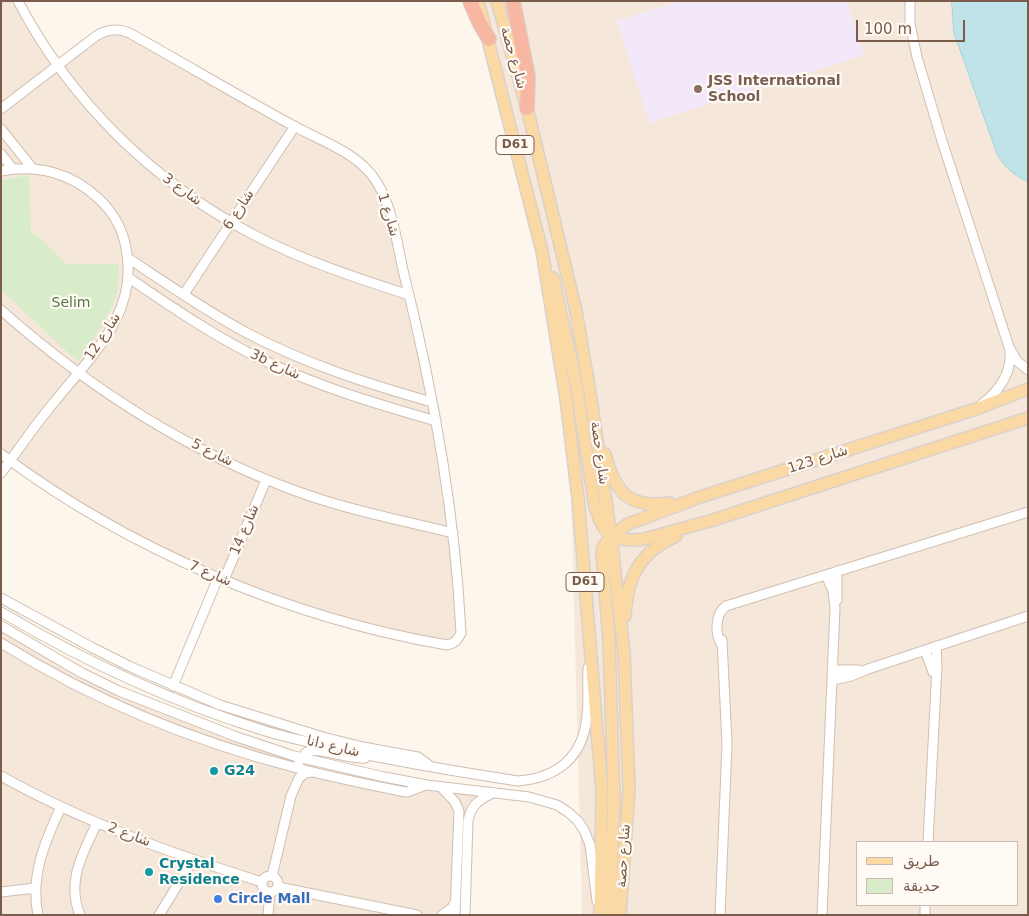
<!DOCTYPE html>
<meta charset="utf-8">
<style>
body{margin:0}
#map{position:relative;width:1029px;height:916px;overflow:hidden;background:#fdf6ec;font-family:"DejaVu Sans","Noto Naskh Arabic",sans-serif}
canvas{display:block}
.frame{position:absolute;inset:0;border:2px solid #7a5c4d;pointer-events:none}
.legend{position:absolute;left:856px;top:841px;width:162px;height:65px;box-sizing:border-box;background:#fffaf3;border:1px solid #cabbb1;margin:0;padding:6px 9px;list-style:none;font-size:15px;color:#7a5c4d}
.legend li{display:flex;align-items:center;gap:10px;height:25px}
.legend b{width:25px;border:1px solid #cabbb1}
.scale{position:absolute;left:856px;top:20px;width:109px;height:22px;box-sizing:border-box;border:2px solid #7a5c4d;border-top:0;padding-left:6px;font-size:15px;line-height:18px;white-space:nowrap;color:#7a5c4d;-webkit-text-stroke:4px #fffaf3;paint-order:stroke}
</style>
<div id="map">
<canvas width="1029" height="916"></canvas>
<div class="frame"></div>
<ul class="legend">
<li><b style="height:6px;background:#fbd9a5"></b>طريق</li>
<li><b style="height:14px;background:#d8ecc9"></b>حديقة</li>
</ul>
<div class="scale">100 m</div>
</div>
<script>
const ctx = document.querySelector('canvas').getContext('2d');
ctx.lineJoin = 'round';
function fill(path, color) {
  ctx.fillStyle = color;
  ctx.fill(path, 'evenodd');
}
function trace(path, color, width, dash) {
  ctx.strokeStyle = color;
  ctx.lineWidth = width;
  ctx.lineCap = dash ? 'butt' : 'round';
  ctx.setLineDash(dash || []);
  ctx.stroke(path);
}
function drawText(font, color, halo, rows, align = 'center') {
  ctx.font = font + ' "DejaVu Sans","Noto Naskh Arabic",sans-serif';
  ctx.lineWidth = 4.5;
  ctx.setLineDash([]);
  ctx.textBaseline = 'middle';
  ctx.strokeStyle = halo;
  ctx.fillStyle = color;
  for (const [text, x, y, turn = 0] of rows) {
    ctx.save();
    ctx.translate(x, y);
    ctx.rotate((+turn || 0) * Math.PI / 180);
    ctx.textAlign = isNaN(turn) ? turn : align;
    if (halo) ctx.strokeText(text, 0, 0);
    ctx.fillText(text, 0, 0);
    ctx.restore();
  }
}
const residential = new Path2D(`
 M1,1H19L57,66L98,29L109,25H122L368,164L388,191L408,273L437,427L467,634L459,646L445,650L393,638L194,569L100,519L1,453Z
 M485,1H1028V915H582L567,333L522,144ZM858,842H1018V905H858Z
 M1,627L41,653L242,742L323,769L422,789L493,797L481,803L471,822L468,915H1Z`);
const education = new Path2D(`
 M679,1H847L864,55L649,123L617,21Z`);
const green = new Path2D(`
 M29,176L31,232L39,237L66,264H119C118,271 119,279 118,287C113,315 93,338 78,362L1,290V181L16,177Z`);
const water = new Path2D(`
 M952,1H1028V182C1014,175 1005,168 997,154L954,33Z`);
const minor = new Path2D(`
 M18,1C71,102 153,182 254,235C304,261 357,278 409,295
 M910,1V24L917,57L942,141L1009,347L1017,361L1028,370
 M1,109L96,36C109,28 120,28 133,35C187,65 240,97 294,126C320,140 352,151 371,174C392,200 396,239 403,270C433,389 455,510 461,633C458,640 455,643 447,645C289,618 129,550 1,454
 M1,129L33,169
 M1,154L13,169
 M1,171C37,164 72,173 99,199C113,212 123,230 126,248C139,312 93,354 56,400C36,423 20,448 1,473
 M128,258C167,284 206,311 247,333C306,364 368,384 432,402
 M129,278C172,307 215,337 263,360C319,387 377,404 436,421
 M184,294L295,126
 M1,310C88,387 187,451 296,491C347,510 401,520 453,533
 M982,404C1000,390 1012,373 1010,350
 M224,580L266,480
 M1,598L93,648L131,667L220,705L323,737L363,747L418,757L430,766
 M837,600V571
 M1,612C84,661 167,700 259,729C286,738 315,743 343,750C401,762 459,772 518,781C558,778 584,756 587,715C589,700 587,684 588,668
 M1,626L82,673L119,691L237,737L294,756L384,777L427,785L529,797L557,805L568,812L578,821L585,832L590,845L597,901
 M1,643C93,700 192,741 297,768C331,777 366,784 400,791L407,792L426,785
 M721,644C715,633 715,614 726,606L1028,512
 M925,650L933,672
 M833,670H858
 M833,680L851,676L868,669L1028,616
 M173,686L218,578
 M299,762C302,757 305,752 310,751C322,748 350,760 365,758
 M1,776C83,822 173,854 262,882
 M441,787L455,802L459,811L455,915
 M928,842L937,666L936,646
 M262 884a8 8 0 1 1 16 0a8 8 0 1 1-16 0Z
 M272,876L291,796L299,778L305,773L312,772
 M278,887L417,915
 M1,892L36,888
 M38,915C30,876 45,841 61,807
 M80,915C66,881 83,853 97,823
 M159,915L193,860
 M268,915L270,892
 M442,915L452,908L455,902
 M465,915L468,821C471,806 478,800 491,794
 M720,915L727,744L722,640
 M822,915L835,608L833,591L826,575
 M925,915V905`);
const major = new Path2D(`
 M478,1L542,251L566,399L578,498L602,791L600,915
 M497,1L527,108L576,311L591,399L611,536L624,653L629,790L620,915
 M553,278L576,383L595,507C604,536 613,543 644,539L710,521L1028,418
 M605,454C615,492 628,509 670,503
 M625,616C627,577 640,552 676,536
 M610,915L614,798L609,640L602,553L603,547L611,536L628,524L639,520L700,497L976,409L1028,389`);
const highway = new Path2D(`
 M470,1L479,22L489,39
 M513,1L528,76L527,108`);
const markers = [
 [698,89,5,"#8d6e63"],
 [214,771,5,"#0f9aa8"],
 [149,872,5,"#0f9aa8"],
 [218,899,5,"#3f7fe0"]
];
const shields = [
 [515,145,38],
 [585,582,38]
];
const shieldNames = [
 ["D61",515,145],
 ["D61",585,582]
];
const streetNames = [
 ["شارع حصة",513,58,74],
 ["شارع 3",182,190,36],
 ["شارع 6",239,210,-57],
 ["شارع 1",388,215,73],
 ["شارع 12",103,337,-57],
 ["3b شارع",275,365,25],
 ["شارع 5",212,453,26],
 ["شارع حصة",599,453,82],
 ["شارع 123",818,460,-18],
 ["شارع 14",245,530,-67],
 ["شارع 7",210,574,23],
 ["شارع دانا",333,747,13],
 ["شارع 2",129,835,21],
 ["شارع حصة",624,856,-86]
];
const educationNames = [
 ["JSS International",708,81],
 ["School",708,97]
];
const parkNames = [
 ["Selim",71,303]
];
const cultureNames = [
 ["G24",224,771],
 ["Crystal",159,864],
 ["Residence",159,880]
];
const shopNames = [
 ["Circle Mall",228,899]
];
fill(residential, '#f5e8da');
fill(education, '#f3e8fa');
fill(green, '#d8ecc9');
fill(water, '#bfe3e8');
trace(water, '#a5d3da', 1);
trace(minor, '#d1beb0', 11);
trace(major, '#dad1cd', 14);
trace(highway, '#dad1cd', 16);
trace(minor, '#fff', 9);
trace(major, '#fbd9a5', 11);
trace(highway, '#f7b7a3', 14);
for (const [x, y, r, color] of markers) {
  const dot = new Path2D();
  dot.arc(x, y, r, 0, 2 * Math.PI);
  ctx.fillStyle = color;
  ctx.fill(dot);
  trace(dot, '#fffaf3', 2);
}
for (const [x, y, w] of shields) {
  const box = new Path2D();
  box.roundRect(x - w / 2, y - 9.5, w, 19, 4);
  ctx.fillStyle = '#fffaf3';
  ctx.fill(box);
  trace(box, '#7a5c4d', 1);
}
drawText('bold 12px', '#7a5c4d', null, shieldNames);
drawText('14px', '#7a5c4d', '#fffaf3', streetNames);
drawText('bold 14px', '#785e54', '#fffaf3', educationNames, 'left');
drawText('14px', '#537a41', '#fffaf3', parkNames);
drawText('bold 14px', '#0d838f', '#fffaf3', cultureNames, 'left');
drawText('bold 14px', '#366cbe', '#fffaf3', shopNames, 'left');
</script>
